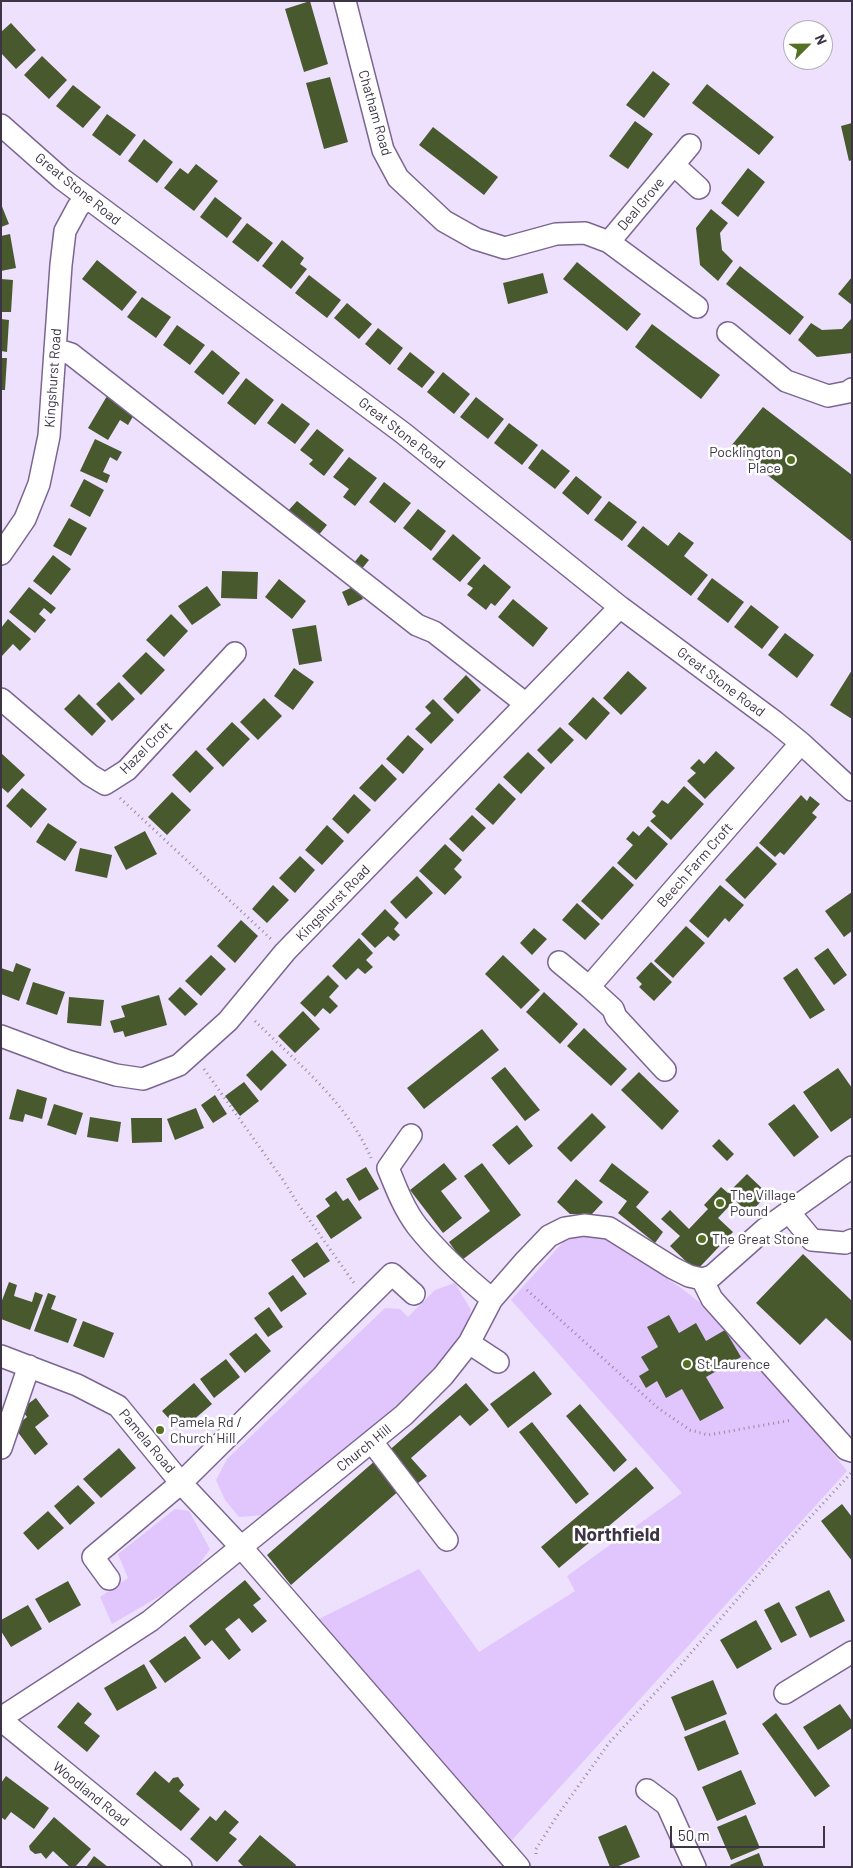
<!DOCTYPE html>
<style>
body{margin:0}
#map{position:relative;width:853px;height:1868px;overflow:hidden;background:#eee1fe;font-family:Barlow,sans-serif}
canvas{display:block}
.frame{position:absolute;inset:0;border:2px solid #3d3446;pointer-events:none}
.north{position:absolute;left:783px;top:20px;width:50px;height:50px;box-sizing:border-box;background:#fff;border:1px solid #b1aeb5;border-radius:50%;rotate:67deg;font-size:14px;font-weight:700;line-height:20px;text-align:center;color:#3d3446}
.north::after{content:'';display:block;margin:auto;width:18px;height:22px;background:#547023;clip-path:polygon(50% 0,100% 100%,50% 72%,0 100%)}
.scale{position:absolute;left:670px;top:1826px;width:155px;height:22px;box-sizing:border-box;border:2px solid #3d3446;border-top:0;padding-left:6px;font-size:15px;line-height:18px;white-space:nowrap;color:#3d3446;-webkit-text-stroke:4px #fff;paint-order:stroke}
</style>
<div id="map">
<canvas width="853" height="1868"></canvas>
<div class="frame"></div>
<div class="north">N</div>
<div class="scale">50 m</div>
</div>
<script>
const ctx = document.querySelector('canvas').getContext('2d');
ctx.lineJoin = 'round';
function fill(path, color) {
  ctx.fillStyle = color;
  ctx.fill(path, 'evenodd');
}
function trace(path, color, width, dash) {
  ctx.strokeStyle = color;
  ctx.lineWidth = width;
  ctx.lineCap = dash ? 'butt' : 'round';
  ctx.setLineDash(dash || []);
  ctx.stroke(path);
}
function drawText(font, color, halo, rows, align = 'center') {
  ctx.font = font + ' Barlow,sans-serif';
  ctx.lineWidth = 5;
  ctx.setLineDash([]);
  ctx.textBaseline = 'middle';
  ctx.strokeStyle = halo;
  ctx.fillStyle = color;
  for (const [text, x, y, turn = 0] of rows) {
    ctx.save();
    ctx.translate(x, y);
    ctx.rotate((+turn || 0) * Math.PI / 180);
    ctx.textAlign = isNaN(turn) ? turn : align;
    if (halo) ctx.strokeText(text, 0, 0);
    ctx.fillText(text, 0, 0);
    ctx.restore();
  }
}
const green = new Path2D(`
 M584,1235L611,1240L681,1288L712,1312L739,1336L847,1471L512,1840L315,1621L419,1569L479,1652L575,1591L567,1576L682,1493L511,1300L564,1241Z
 M455,1283L471,1310L462,1340L404,1403L265,1515L239,1517L225,1500L216,1480L227,1459L385,1308L400,1309L408,1317L435,1290Z
 M175,1509L189,1511L210,1549L189,1579L112,1624L100,1597L128,1578L118,1554Z`);
const building = new Path2D(`
 M310,1L328,64L304,72L285,9Z
 M11,23L36,50L16,69L1,53V32Z
 M42,56L67,80L49,99L24,75Z
 M653,71L670,84L644,118L626,105Z
 M330,77L348,142L324,149L306,83Z
 M707,84L774,137L759,155L692,103Z
 M73,85L101,107L83,128L56,106Z
 M107,114L136,135L120,156L92,135Z
 M635,121L653,134L628,169L609,156Z
 M852,123V160L849,161L841,126Z
 M433,127L498,177L484,195L419,145Z
 M144,139L173,162L157,183L128,161Z
 M196,164L218,181L194,211L164,188L180,168L188,174Z
 M748,168L765,182L738,217L721,203Z
 M215,197L242,218L227,238L200,217Z
 M1,204L9,224L1,227Z
 M711,209L728,223L720,233L722,250L733,261L718,281L700,265L696,228Z
 M247,223L273,243L258,262L232,242Z
 M10,234L16,268L1,271V236Z
 M282,240L304,258L300,264L307,269L291,289L262,266Z
 M97,260L137,292L122,311L82,279Z
 M577,262L641,314L627,331L563,279Z
 M740,266L804,317L790,335L726,284Z
 M543,273L548,293L508,304L503,283Z
 M309,275L341,300L327,318L295,293Z
 M852,277V305L838,294Z
 M1,279L13,280L11,312H1Z
 M142,297L171,317L156,338L127,317Z
 M347,303L372,324L359,339L334,318Z
 M852,318V353L817,357L798,340L811,323L822,330L842,329Z
 M1,319L9,320L7,352L1,351Z
 M652,324L720,375L701,399L635,347Z
 M177,325L205,345L190,365L163,345Z
 M378,328L403,348L390,365L365,344Z
 M212,350L240,373L223,395L194,372Z
 M410,352L435,372L422,388L397,369Z
 M1,358H7L5,390H1Z
 M443,372L470,394L454,414L427,392Z
 M246,378L274,400L255,425L227,403Z
 M107,396L135,413L128,425L120,420L108,440L88,428Z
 M476,397L504,419L488,439L460,417Z
 M282,403L310,424L295,444L267,423Z
 M763,407L852,475V542L731,446Z
 M509,423L538,445L522,465L494,443Z
 M317,429L344,450L324,476L309,464L313,460L300,450Z
 M95,439L122,452L117,461L110,457L103,472L110,475L107,483L80,471Z
 M542,449L570,471L555,489L528,468Z
 M349,457L377,478L355,506L343,497L349,489L333,477Z
 M576,476L602,497L588,515L562,493Z
 M84,479L104,490L90,517L70,506Z
 M384,482L411,503L395,523L369,502Z
 M297,501L327,525L317,537L287,512Z
 M609,501L637,522L622,541L594,520Z
 M418,509L446,531L431,551L403,528Z
 M69,518L87,528L71,556L53,546Z
 M643,526L668,546L679,532L694,543L684,556L708,575L691,596L627,546Z
 M453,534L481,558L460,582L432,559Z
 M361,554L369,560L361,570L353,564Z
 M53,555L71,569L51,595L33,581Z
 M484,564L511,587L495,606L491,603L486,610L467,595L473,588L467,584Z
 M222,571L258,572L257,599L221,598Z
 M712,578L744,602L728,623L697,599Z
 M279,579L306,601L292,619L265,597Z
 M357,585L363,599L348,606L342,592Z
 M207,586L221,605L192,625L178,606Z
 M29,587L56,608L51,614L44,608L39,614L46,620L35,633L9,612Z
 M513,599L548,628L533,647L498,617Z
 M751,605L779,627L762,649L734,627Z
 M171,614L188,631L164,657L146,640Z
 M8,619L31,639L20,651L13,644L1,657V628Z
 M316,625L322,661L299,665L292,629Z
 M785,633L814,655L797,678L768,655Z
 M146,652L165,670L141,695L122,676Z
 M294,668L314,682L293,710L274,696Z
 M852,670V719L830,705Z
 M628,671L647,688L621,715L603,698Z
 M466,675L481,690L458,714L443,699Z
 M119,682L135,699L112,721L96,704Z
 M79,694L106,721L92,736L64,709Z
 M593,697L610,713L586,740L568,724Z
 M264,698L282,716L258,740L240,722Z
 M433,699L454,720L431,744L415,729L431,713L425,707Z
 M232,722L250,739L223,767L206,749Z
 M560,727L574,740L551,764L537,750Z
 M408,735L424,749L403,774L386,759Z
 M196,750L214,768L190,793L172,775Z
 M716,751L735,768L705,799L687,781L696,773L690,768L699,759L704,764Z
 M528,752L545,768L521,794L503,777Z
 M1,753L25,775L8,793L1,787Z
 M382,764L397,779L375,802L359,788Z
 M499,783L516,799L493,825L475,809Z
 M684,786L704,804L671,840L650,821L656,816L652,812L662,800L668,804Z
 M22,788L47,809L31,828L6,806Z
 M172,792L191,810L167,835L148,817Z
 M354,794L371,810L348,834L332,819Z
 M801,795L807,801L810,796L820,804L812,813L817,817L784,855L780,852L775,857L759,843Z
 M472,815L486,828L463,852L449,839Z
 M48,823L77,842L65,861L36,842Z
 M327,825L344,841L322,865L305,850Z
 M648,826L668,844L636,880L617,863L633,845L626,839L633,831L639,836Z
 M145,831L157,854L126,870L114,847Z
 M445,844L462,860L454,869L462,877L445,895L419,871Z
 M757,846L777,864L745,899L725,880Z
 M80,848L112,855L107,878L75,871Z
 M300,856L315,870L295,893L279,878Z
 M613,866L634,885L602,920L581,901Z
 M417,876L433,893L406,919L390,902Z
 M273,885L289,900L267,923L252,909Z
 M720,885L744,905L729,922L725,918L708,938L689,921Z
 M852,892V931L844,937L825,911Z
 M577,903L600,924L585,940L562,920Z
 M385,909L399,923L394,929L400,935L394,941L388,936L375,948L361,934Z
 M241,920L258,936L235,963L217,946Z
 M686,926L705,943L673,978L654,961Z
 M534,928L547,939L532,955L520,943Z
 M359,938L373,953L366,960L373,967L365,974L358,968L346,980L332,966Z
 M828,948L847,975L834,985L814,958Z
 M211,955L226,969L201,996L185,981Z
 M503,955L540,990L521,1009L485,974Z
 M651,962L672,982L654,1001L639,987L642,984L636,978Z
 M16,963L31,969L19,1001L1,994V968L13,972Z
 M797,968L825,1010L810,1019L783,978Z
 M328,975L339,986L329,997L338,1006L330,1014L323,1008L315,1017L300,1003Z
 M33,982L65,992L57,1015L26,1004Z
 M180,987L198,1004L185,1016L168,999Z
 M544,992L578,1024L560,1044L526,1012Z
 M159,995L167,1025L125,1037L123,1031L114,1033L110,1021L125,1017L121,1006Z
 M69,997L104,1000L101,1026L67,1023Z
 M303,1011L320,1029L295,1053L278,1036Z
 M584,1028L627,1069L611,1086L567,1046Z
 M482,1029L499,1050L424,1109L407,1088Z
 M272,1050L287,1065L261,1091L246,1075Z
 M505,1067L540,1110L525,1121L491,1078Z
 M838,1068L852,1088V1117L831,1132L803,1092Z
 M639,1072L679,1111L662,1130L621,1090Z
 M244,1082L259,1101L240,1116L225,1096Z
 M17,1089L47,1098L42,1119L25,1114L23,1122L9,1119Z
 M215,1095L227,1114L213,1123L201,1105Z
 M54,1104L83,1113L76,1135L47,1125Z
 M794,1104L819,1137L794,1157L768,1124Z
 M196,1108L204,1128L175,1140L167,1119Z
 M592,1113L606,1127L571,1162L557,1148Z
 M90,1117L121,1122L118,1142L87,1137Z
 M131,1118H162V1142L132,1143Z
 M517,1125L533,1146L509,1165L492,1145Z
 M719,1139L734,1154L727,1161L712,1146Z
 M444,1163L457,1179L441,1191L462,1218L443,1233L410,1190Z
 M482,1163L521,1215L462,1260L449,1242L490,1211L464,1176Z
 M612,1163L649,1192L636,1207L663,1232L655,1243L618,1213L627,1201L599,1181Z
 M366,1167L379,1189L359,1201L346,1179Z
 M747,1174L768,1194L749,1214L735,1200L718,1218L733,1232L696,1271L670,1246L680,1236L661,1219L670,1210L689,1229L708,1209L704,1205L721,1187L728,1193Z
 M576,1179L603,1202L592,1214H570L557,1202Z
 M336,1191L343,1201L348,1198L362,1218L331,1239L316,1216L330,1206L325,1199Z
 M317,1242L330,1261L304,1278L291,1260Z
 M803,1254L852,1301V1342L826,1318L800,1345L756,1303Z
 M293,1275L307,1294L281,1312L268,1293Z
 M9,1282L17,1285L14,1296L32,1302L35,1292L43,1295L30,1330L1,1319V1303Z
 M48,1293L56,1296L51,1309L77,1319L68,1343L34,1331Z
 M269,1307L283,1327L268,1337L254,1318Z
 M669,1315L679,1333L696,1323L706,1341L725,1330L741,1357L706,1377L724,1408L700,1421L682,1389L666,1398L657,1381L646,1388L639,1376L649,1370L641,1357L658,1347L647,1327Z
 M83,1321L114,1333L104,1358L73,1346Z
 M256,1333L271,1351L245,1373L229,1354Z
 M226,1359L240,1377L214,1398L200,1379Z
 M534,1371L552,1394L508,1428L490,1404Z
 M194,1383L212,1404L184,1428L177,1420L173,1423L162,1411Z
 M466,1383L489,1410L470,1426L460,1415L411,1458L427,1476L413,1487L385,1454Z
 M36,1398L49,1416L35,1427L48,1444L35,1455L14,1427L27,1417L21,1409Z
 M580,1404L627,1460L614,1472L566,1416Z
 M532,1422L589,1494L576,1504L519,1432Z
 M119,1448L136,1468L101,1498L83,1479Z
 M376,1460L401,1489L291,1585L267,1555Z
 M636,1467L654,1488L559,1568L541,1547Z
 M78,1485L95,1503L70,1525L54,1506Z
 M842,1504L852,1517V1561L821,1521Z
 M48,1511L64,1528L38,1550L23,1533Z
 M245,1580L261,1599L253,1605L267,1621L252,1633L239,1618L225,1629L241,1650L229,1660L212,1640L205,1646L189,1626Z
 M68,1581L81,1605L49,1623L35,1599Z
 M829,1590L845,1621L810,1638L795,1607Z
 M779,1602L797,1635L781,1643L764,1610Z
 M28,1605L42,1629L11,1647L1,1631V1620Z
 M756,1620L772,1649L737,1669L720,1640Z
 M185,1636L201,1658L165,1683L149,1661Z
 M144,1664L157,1688L117,1711L104,1688Z
 M713,1680L727,1714L685,1731L671,1697Z
 M78,1702L92,1714L84,1723L100,1736L87,1752L57,1727Z
 M840,1704L852,1721V1728L818,1750L803,1727Z
 M776,1713L830,1786L815,1797L762,1724Z
 M725,1720L739,1754L698,1771L684,1737Z
 M741,1770L756,1804L717,1821L702,1787Z
 M155,1771L169,1783L173,1778L178,1777L184,1785L179,1791L200,1809L181,1831L136,1794Z
 M6,1776L49,1808L34,1829L11,1812L5,1820L1,1817V1783Z
 M225,1810L239,1822L229,1833L237,1839L217,1862L190,1839L210,1816L216,1821Z
 M746,1815L760,1848L731,1860L717,1827Z
 M54,1817L91,1849L75,1867H70L53,1851L46,1859L41,1853L35,1854L30,1850L29,1846Z
 M626,1825L640,1857L616,1867H610L598,1837Z
 M260,1835L296,1865L295,1867H244L238,1861Z
 M759,1853L764,1867H731L730,1865Z
 M94,1856L108,1867H86Z`);
const path = new Path2D(`
 M120,798L271,939
 M255,1021C296,1062 348,1103 371,1158
 M204,1069L283,1180L298,1204L354,1283
 M527,1290L658,1408L690,1430L708,1435L792,1420
 M536,1854V1849L557,1816L609,1743L678,1668L777,1553L852,1472`);
const minor = new Path2D(`
 M345,1L383,150L398,178L444,221L476,239L505,248L556,234L585,233L609,242L697,307
 M1,125L62,179L403,433L620,607L775,722L801,743L852,790
 M674,165L699,188
 M609,242L690,145
 M728,333L786,381L828,396L848,392L852,389
 M55,349L71,354L417,625L434,632L526,704
 M1,554L25,519L39,484L49,436L61,265L65,231L78,207L87,198
 M1,699L90,775L105,784L127,770L235,653
 M559,962L589,987L801,743
 M589,987L613,1009L616,1017L665,1070
 M1,1036L68,1061L116,1075L143,1079L179,1065L228,1021L285,952L620,607
 M411,1135L388,1168C396,1188 404,1209 417,1226C439,1254 465,1277 492,1299
 M789,1212L812,1240L845,1243L852,1240
 M702,1279L712,1299L846,1449L852,1451
 M702,1279L712,1276L765,1229L852,1167
 M469,1343L498,1362
 M1,1356L77,1385L118,1406L181,1483L242,1548L519,1867
 M372,1442L447,1540
 M1,1448L29,1366
 M109,1579L93,1557L181,1483L392,1274L414,1294
 M785,1693L852,1652
 M1,1718L150,1621L404,1415L443,1376L469,1343L492,1299L526,1260L549,1236L565,1228L584,1225L609,1228L673,1268L689,1276L702,1279
 M1,1720L181,1867
 M647,1790L667,1805L695,1867`);
const markers = [
 [791,460,5,"#547023"],
 [720,1203,5,"#547023"],
 [702,1239,5,"#547023"],
 [687,1364,5,"#547023"],
 [160,1430,5,"#547023"]
];
const streetNames = [
 ["Chatham Road",375,113,74],
 ["Great Stone Road",78,189,39],
 ["Deal Grove",641,204,-50],
 ["Kingshurst Road",53,378,-86],
 ["Great Stone Road",402,433,38],
 ["Great Stone Road",721,682,37],
 ["Hazel Croft",146,748,-45],
 ["Beech Farm Croft",695,865,-49],
 ["Kingshurst Road",333,903,-46],
 ["Pamela Road",147,1441,50],
 ["Church Hill",364,1448,-39],
 ["Woodland Road",91,1794,39]
];
const poiNames = [
 ["Pocklington",781,452,"right"],
 ["Place",781,468,"right"],
 ["The Village",730,1195],
 ["Pound",730,1211],
 ["The Great Stone",712,1239],
 ["St Laurence",697,1364],
 ["Pamela Rd /",170,1422],
 ["Church Hill",170,1438]
];
const districtNames = [
 ["Northfield",617,1535]
];
fill(green, '#e0c6fc');
fill(building, '#48592e');
trace(minor, '#7b6691', 24);
trace(path, '#958aa2', 3, [1, 4]);
trace(minor, '#fff', 21);
for (const [x, y, r, color] of markers) {
  const dot = new Path2D();
  dot.arc(x, y, r, 0, 2 * Math.PI);
  ctx.fillStyle = color;
  ctx.fill(dot);
  trace(dot, '#fff', 2);
}
drawText('14px', '#3d3446', '#fff', streetNames);
drawText('14px', '#3d3446', '#fff', poiNames, 'left');
drawText('bold 19px', '#3d3446', '#fff', districtNames);
</script>
